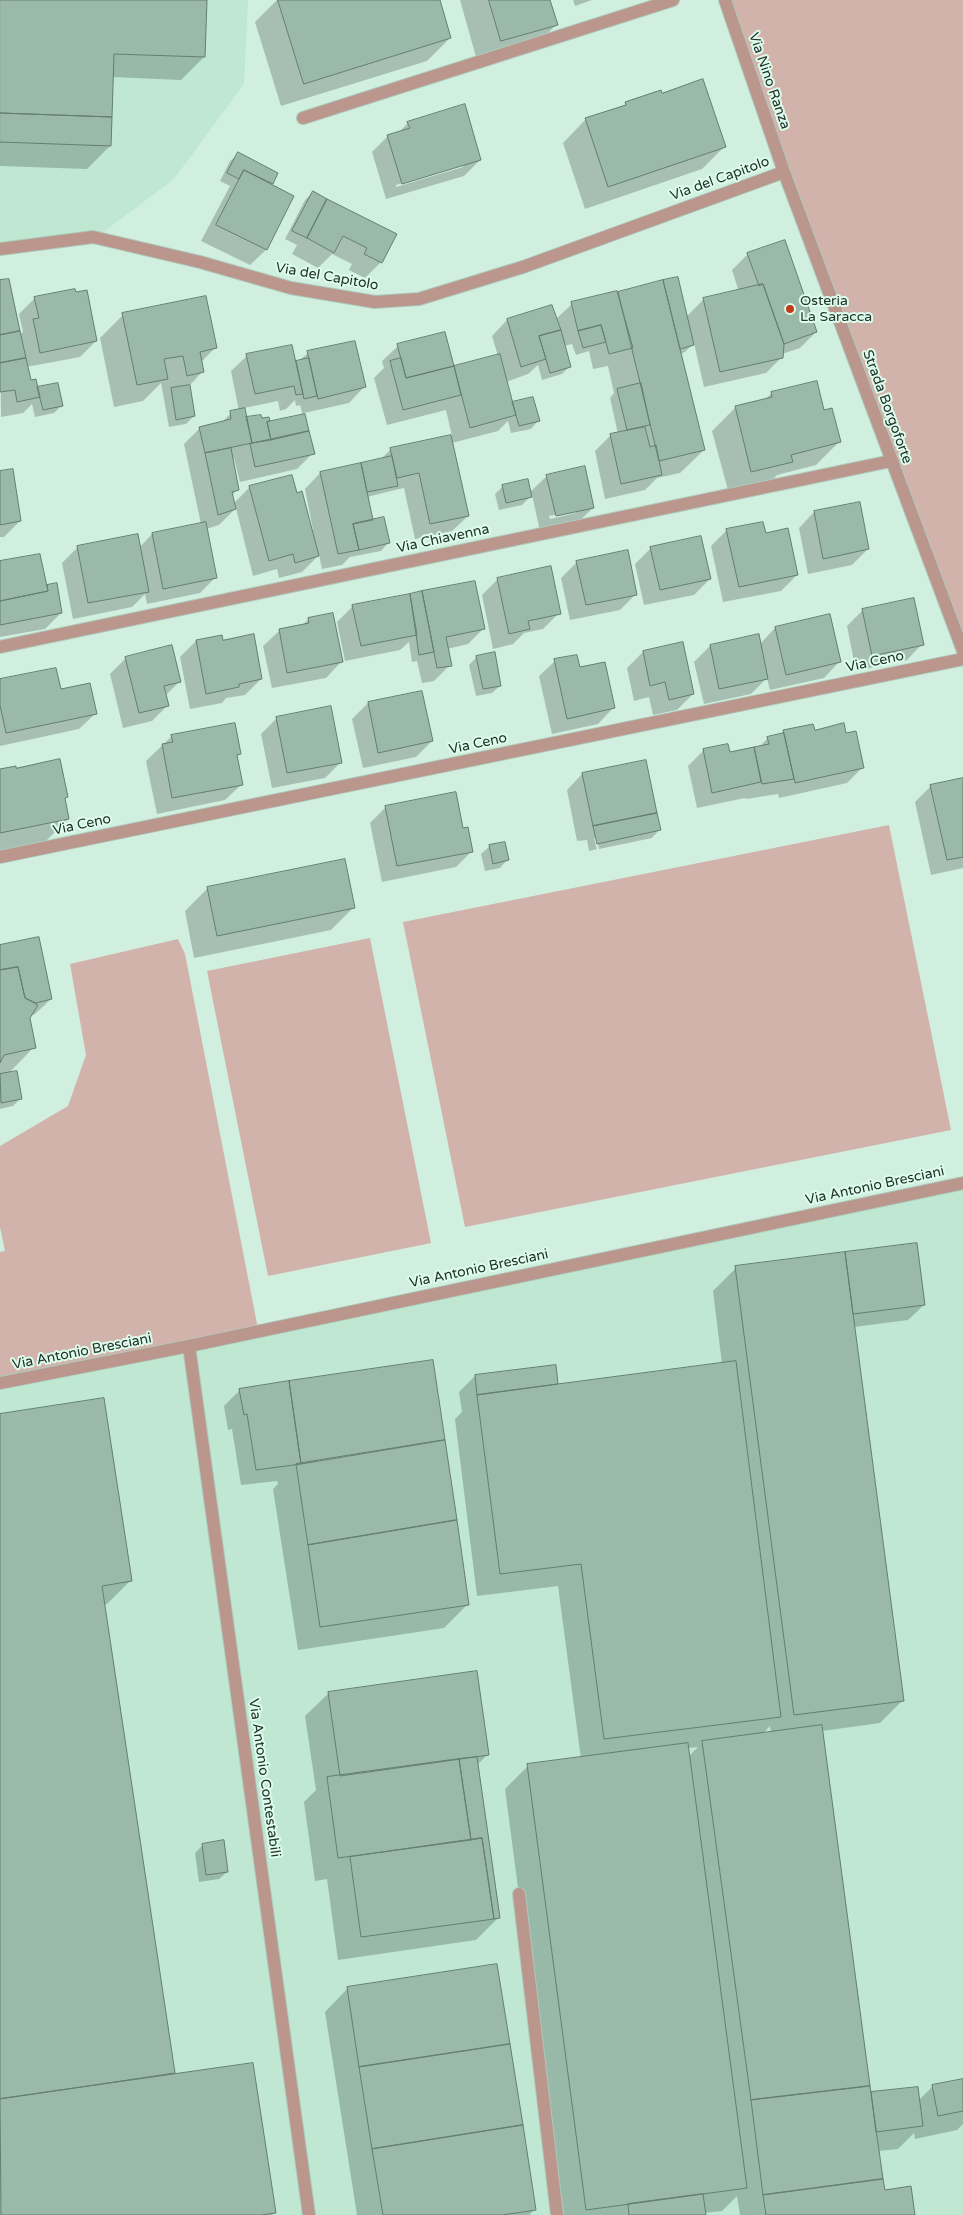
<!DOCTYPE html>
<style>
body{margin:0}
canvas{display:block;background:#d0efdf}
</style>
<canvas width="963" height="2215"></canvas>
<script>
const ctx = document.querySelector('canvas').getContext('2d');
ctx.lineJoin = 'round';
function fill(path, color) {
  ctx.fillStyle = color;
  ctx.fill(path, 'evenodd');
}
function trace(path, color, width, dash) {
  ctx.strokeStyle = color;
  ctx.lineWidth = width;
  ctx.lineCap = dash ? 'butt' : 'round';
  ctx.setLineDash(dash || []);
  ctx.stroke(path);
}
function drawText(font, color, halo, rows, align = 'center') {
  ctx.font = font + ' "Varela Round",sans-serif';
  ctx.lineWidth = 4;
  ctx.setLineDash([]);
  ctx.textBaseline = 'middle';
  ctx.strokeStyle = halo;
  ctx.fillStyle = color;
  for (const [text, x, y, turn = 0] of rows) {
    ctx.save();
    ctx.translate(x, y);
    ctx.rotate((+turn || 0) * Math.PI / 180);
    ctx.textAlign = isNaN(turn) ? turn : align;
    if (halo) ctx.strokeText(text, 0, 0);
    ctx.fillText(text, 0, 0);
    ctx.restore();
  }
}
const built = new Path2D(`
 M0,0H248L244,84L174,179L94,239L0,250Z
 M963,1181V2215H0V1379Z`);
const green = new Path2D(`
 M730,0H963V649L785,169Z
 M889,825L951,1130L465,1227L403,922Z
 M370,938L431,1243L268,1276L207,971Z
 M178,939L185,954L258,1329L0,1380V1252L5,1251L0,1227V1146L68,1106L86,1055L70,964Z`);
const shadow = new Path2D(`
 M0,0H206L204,57L181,80L112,77L110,146L87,169L0,166Z
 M277,0H438L450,38L427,61L281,106L255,22Z
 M460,0H549L556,25L533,48L478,64Z
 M573,0H592L575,6Z
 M660,92L725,146L702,169L585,209L563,143L586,119Z
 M408,123L480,160L464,176L386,199L372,152L388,136L398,133ZM463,165V167L396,187V185Z
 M238,154L277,173L271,185L266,250L250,265L201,241L230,186L220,181L230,161Z
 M313,192L395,234L381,262L365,278L349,270L352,264L332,254L318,268L292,254L297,245L285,239L305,200Z
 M748,254L816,332L800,348L782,354V357L766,373L704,387L694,343L685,352L680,354L704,450L680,473L657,478L645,490L605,499L595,451L611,435L618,434L610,398L614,393L608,366L593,369L589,351L576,355L572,344L564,346L570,366L562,374L542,380L538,365L528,374L506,382L511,403L538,421L531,429L511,433L508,421L498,431L452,443L468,516L452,531L415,539L404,488L391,491L367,497L372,521L388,543L381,551L350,557L342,565L322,569L319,555L302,572L279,578L277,569L253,576L236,508L219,525L206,529L216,577L200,593L147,604L145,594L132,607L73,619L62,563L78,547L139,548L152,534L201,524L184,444L200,428L221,423L231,413L239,411L231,371L247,356L295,364L308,353L364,387L349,403L304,413L313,453L297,469L240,482L234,458H231L238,489L231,496L233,504L250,487L296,494L311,530H313L305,489L320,473L380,460L391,449L452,436L446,410L387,425L374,378L384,368L382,361L398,346L453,367L498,356L492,336L507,320L556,319L572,304L677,279L686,317L704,299L739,292L732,270ZM295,400L296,406L300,405L303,416L269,423L268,418L246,419L244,408L278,401L280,411L286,409Z
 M0,282L19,335L23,332L19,314L35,298L96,341L80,357L26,367L30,382L61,406L54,413L35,417L32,404L23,413L1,417Z
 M123,315L215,348L201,362L203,371L189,386L194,416L186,424L169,427L161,383L143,401L114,407L100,338Z
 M816,382L824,412L839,442L816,465L777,475L768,484L729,494L712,431L735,408L764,400L771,394Z
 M0,472L20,521L4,537H0Z
 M547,476L593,508L577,523L540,531L532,495L522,505L499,510L495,494L503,486L529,493ZM576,511V513L550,519L549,516Z
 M814,512L868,549L852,565L808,574L799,528Z
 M727,530L765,535L797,575L781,591L723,602L711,546Z
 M651,548L710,579L694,595L644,605L635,564Z
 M577,562L636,594L620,610L570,620L561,578Z
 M0,563L46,587L56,585L61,613L45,629L0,637Z
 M498,579L559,613L543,629L524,633L513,644L493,649L482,595Z
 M353,606L484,628L468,644L447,649L450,665L434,681L422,683L417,661L412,662L409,642L400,650L345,661L337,622Z
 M863,610L922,644L907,660L856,671L847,626Z
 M829,616L839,662L824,678L770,690L767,678L751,694L704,704L694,662L710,646L760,644L775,628Z
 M309,619L341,662L326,678L272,688L263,646L279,631L301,626Z
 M221,637L222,642L261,679L245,695L226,698L222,703L190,709L180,657L196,641Z
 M643,652L693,694L677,710L653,715L649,697L634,701L627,668Z
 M477,657L500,686L492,693L476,696L469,665Z
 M126,658L180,681L165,696L167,706L152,721L123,728L110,674Z
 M555,661L579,669L613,708L598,724L552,734L539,676Z
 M0,681L95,714L79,729L0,746Z
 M368,703L432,741L416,757L363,768L352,719Z
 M277,718L341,762L325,778L272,788L261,734Z
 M784,731H814L845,735L863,767L847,783L779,798L778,794L746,799L745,798L697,808L688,766L704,750L729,754L758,748L768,738L780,736Z
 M172,736L240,754L236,757L241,785L225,800L157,814L146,761Z
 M0,770H15L67,797L64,800L68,819L45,842L0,851Z
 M582,774L659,830L652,838L599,849L597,838H594L597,849L589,851L587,840L577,841L567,790Z
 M963,779V868L931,875L915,802L931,786Z
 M386,807L462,829L472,851L456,867L382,882L370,823Z
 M504,843L507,860L500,868L485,871L481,854L489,847Z
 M208,888L354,907L331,930L194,958L185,911Z
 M0,946L51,999L35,1014L29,1017L34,1047L8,1074L21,1098L13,1106L0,1109Z
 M736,1268L924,1305L908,1320L854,1327L903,1700L880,1723L822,1731L870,2094L917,2088L918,2101L932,2087L963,2080V2124L957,2130L915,2139L914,2133L898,2149L878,2151L883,2191L914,2215H740L737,2196L722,2211L704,2213V2215H561L505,1789L528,1766L581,1759L558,1586L477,1596L455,1419L462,1412L459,1392L475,1376L557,1383L554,1386L722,1364L713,1291ZM770,1726L771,1733L762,1735ZM698,1747L688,1757L687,1748Z
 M240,1390L467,1605L444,1628L298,1650L273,1489L278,1484L277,1481L241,1485L232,1429L228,1430L224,1406Z
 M0,1415L130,1581L107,1604L103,1605L174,2074L252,2064L275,2212L272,2215H0Z
 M329,1693L488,1754L477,1765L499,1917L476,1940L338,1960L327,1879L315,1881L304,1802L316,1790L305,1716Z
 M203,1845L227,1872L219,1879L199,1882L195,1853Z
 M348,1988L535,2209L529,2215H357L325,2012Z`);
const building = new Path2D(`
 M0,0H207L205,57L114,54L112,117L0,113Z
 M278,0H440L451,38L304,84Z
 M489,0H550L558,25L501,41Z
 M703,79L726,147L608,187L585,118L626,105L625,102L661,90L662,93Z
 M465,104L481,160L402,184L387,135L410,128L407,122Z
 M0,113L112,117L111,146L0,142Z
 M238,152L278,173L273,184L244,170L239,179L227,173Z
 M244,170L294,196L267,250L216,225Z
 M313,191L327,199L307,238L292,231Z
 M327,199L397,234L382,263L364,254L367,248L343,236L334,253L307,238Z
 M785,240L817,332L784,344L763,284L759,286L747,253Z
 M678,277L694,345L680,349L663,280Z
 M9,279L20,331L0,335V280Z
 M663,280L705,450L659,461L618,292Z
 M763,284L784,344L783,358L720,372L703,298Z
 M75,289L76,292L87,290L97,341L40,353L33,319L39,318L34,297Z
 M617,291L633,348L609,354L601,325L578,331L571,302Z
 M206,296L217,348L200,352L204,372L187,376L183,356L164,359L168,379L137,385L122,313Z
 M552,305L561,330L539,336L546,359L521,367L507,319Z
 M601,325L606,342L583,348L578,331Z
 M561,330L571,367L550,373L539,336Z
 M20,331L26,358L0,363V335Z
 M445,332L454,366L406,378L397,344Z
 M355,341L366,387L318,399L307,351Z
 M292,345L303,394L296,395L294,386L255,394L246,354Z
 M500,354L516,415L470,428L454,366Z
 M26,358L31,380L36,379L40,397L17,402L15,390L0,392V363Z
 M309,358L317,396L304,399L296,361Z
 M401,358L406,378L454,366L461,395L403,410L390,361Z
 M817,381L824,410L832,408L841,442L791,455L793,462L751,472L735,406L772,397L771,392Z
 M58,383L63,406L43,410L37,387Z
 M641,383L650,425L627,430L617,389Z
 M190,385L195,416L176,420L171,388Z
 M533,397L540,421L519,426L512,402Z
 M245,408L252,443L205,453L199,427L231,419L230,411Z
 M305,414L309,431L271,440L267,422Z
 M261,415L262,418L269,417L270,421L267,422L271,440L252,443L246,417Z
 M645,427L650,447L656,445L662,475L621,484L610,434Z
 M309,431L315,454L255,467L250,444Z
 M451,435L469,516L430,524L419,473L397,478L390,448Z
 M231,448L239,490L232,492L236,509L218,515L205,453Z
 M392,456L398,486L367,492L361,463Z
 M361,463L373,520L353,524L359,550L338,554L320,472Z
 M585,466L594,508L556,516L546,475Z
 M13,469L21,521L0,525V471Z
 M292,475L297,493L302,491L319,556L295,563L293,554L269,561L249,486Z
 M528,479L532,497L506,503L502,485Z
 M860,502L869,549L823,559L814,511Z
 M384,517L390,543L359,550L353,524Z
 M206,522L217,578L163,589L152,533Z
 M763,522L766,533L788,528L798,575L739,587L726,529Z
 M138,534L149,592L88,603L77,546Z
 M701,536L711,579L660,590L650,547Z
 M628,550L637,595L586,605L576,561Z
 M40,554L48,591L0,601V561Z
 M551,566L561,614L528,621L530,629L509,634L497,578Z
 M475,581L485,629L446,637L452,666L437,668L422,591Z
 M57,583L62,613L0,625V601L48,591L47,585Z
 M422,591L434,652L419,655L410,594Z
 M410,594L417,635L361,646L352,605Z
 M914,598L924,645L872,656L862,609Z
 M333,613L343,662L287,673L279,629L309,623L308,618Z
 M830,614L841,662L786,675L775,627Z
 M254,634L262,679L239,684V687L206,694L196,640L222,635L223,640Z
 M759,634L768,679L719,689L710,645Z
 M683,642L694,694L669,700L665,682L650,686L643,651Z
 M172,645L181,682L164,686L169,706L139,713L125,657Z
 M495,652L501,686L483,689L476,656Z
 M577,655L580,667L605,662L615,708L567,719L554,659Z
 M56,668L61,689L90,683L97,714L6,733L0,705V679Z
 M422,691L433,741L378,753L368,702Z
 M331,706L342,763L287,773L276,717Z
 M235,723L241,754L237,755L243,785L172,798L162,744L173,742L171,735Z
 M844,723L846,733L856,731L864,768L795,783L783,730L813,724L815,730Z
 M784,733L794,779L762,784L754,747L769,744L767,737Z
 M728,744L730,752L754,747L761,782L712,793L703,749Z
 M60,759L68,797L65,798L69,819L0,833V769L16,766V768Z
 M646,760L657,813L593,826L582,773Z
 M963,778V857L947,860L930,785Z
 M456,792L463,828L468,827L473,852L397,866L385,806Z
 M657,813L661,830L597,844L593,826Z
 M505,842L509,860L493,864L489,845Z
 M345,859L355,908L217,936L207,887Z
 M39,937L52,999L36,1003L25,998L18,967L0,970V945Z
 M18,967L25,998L38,1005L30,1018L36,1048L4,1055L0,1063V970Z
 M17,1071L22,1099L1,1103L0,1074Z
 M917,1243L925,1305L853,1314L845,1252Z
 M845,1252L904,1701L794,1715L735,1266Z
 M433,1360L445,1440L301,1464L289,1381Z
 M736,1361L781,1717L604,1739L581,1564L500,1574L477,1395Z
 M556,1365L558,1384L477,1395L475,1375Z
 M289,1381L301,1464L256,1470L247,1414L244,1415L239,1389Z
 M104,1398L132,1581L102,1586L175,2073L0,2099V1414Z
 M445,1440L457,1520L308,1545L296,1464Z
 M457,1520L469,1605L320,1627L308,1545Z
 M477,1671L489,1755L340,1776L328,1692Z
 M822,1725L870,2086L751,2100L702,1741Z
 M688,1743L747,2188L586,2210L527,1764Z
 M477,1757L500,1918L494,1919L482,1838L471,1840L459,1759Z
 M459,1759L471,1840L338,1858L327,1777Z
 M482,1838L494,1919L361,1937L350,1857Z
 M224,1840L228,1872L206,1875L202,1844Z
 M497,1964L510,2044L359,2067L347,1987Z
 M510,2044L523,2125L372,2149L359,2067Z
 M253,2063L276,2213L261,2215H1L0,2099Z
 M963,2079V2111L938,2116L932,2085Z
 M870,2086L883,2179L763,2195L751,2100Z
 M918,2087L923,2126L876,2132L871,2092Z
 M523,2125L536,2210L502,2215H383L372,2149Z
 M883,2179L885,2190L911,2186L915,2215H766L763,2195Z
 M703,2194L706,2215H629L628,2204Z`);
const minor = new Path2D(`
 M725,0L784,172L963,651
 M303,118L673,0
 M0,249L93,237L200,262L291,288L375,302L419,299L523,267L784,172
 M0,647L891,461
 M0,857L963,659
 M189,1346L309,2215
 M0,1383L189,1346L963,1183
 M519,1894L557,2215`);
const markers = [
 [790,309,5,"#c43a1b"]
];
const streetNames = [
 ["Via Nino Ranza",769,81,71],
 ["Via del Capitolo",720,179,-20],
 ["Via del Capitolo",327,277,10],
 ["Strada Borgoforte",887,407,70],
 ["Via Chiavenna",443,539,-12],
 ["Via Ceno",875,662,-12],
 ["Via Ceno",478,744,-12],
 ["Via Ceno",82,825,-12],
 ["Via Antonio Bresciani",875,1186,-12],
 ["Via Antonio Bresciani",479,1269,-12],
 ["Via Antonio Bresciani",82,1352,-11],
 ["Via Antonio Contestabili",264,1778,82]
];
const poiNames = [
 ["Osteria",800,301],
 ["La Saracca",800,317]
];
fill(built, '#bfe7d2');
fill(green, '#d1b3ab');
fill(shadow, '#0003');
fill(building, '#9bb9a9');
trace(building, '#637f71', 1);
trace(minor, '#aec9bb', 14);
trace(minor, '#ba968d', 12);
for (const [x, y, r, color] of markers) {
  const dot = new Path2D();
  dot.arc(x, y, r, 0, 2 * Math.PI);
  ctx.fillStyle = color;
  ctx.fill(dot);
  trace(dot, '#ddfdec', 2);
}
drawText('14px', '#24302a', '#ddfdec', streetNames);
drawText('14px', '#24302a', '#ddfdec', poiNames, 'left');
</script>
